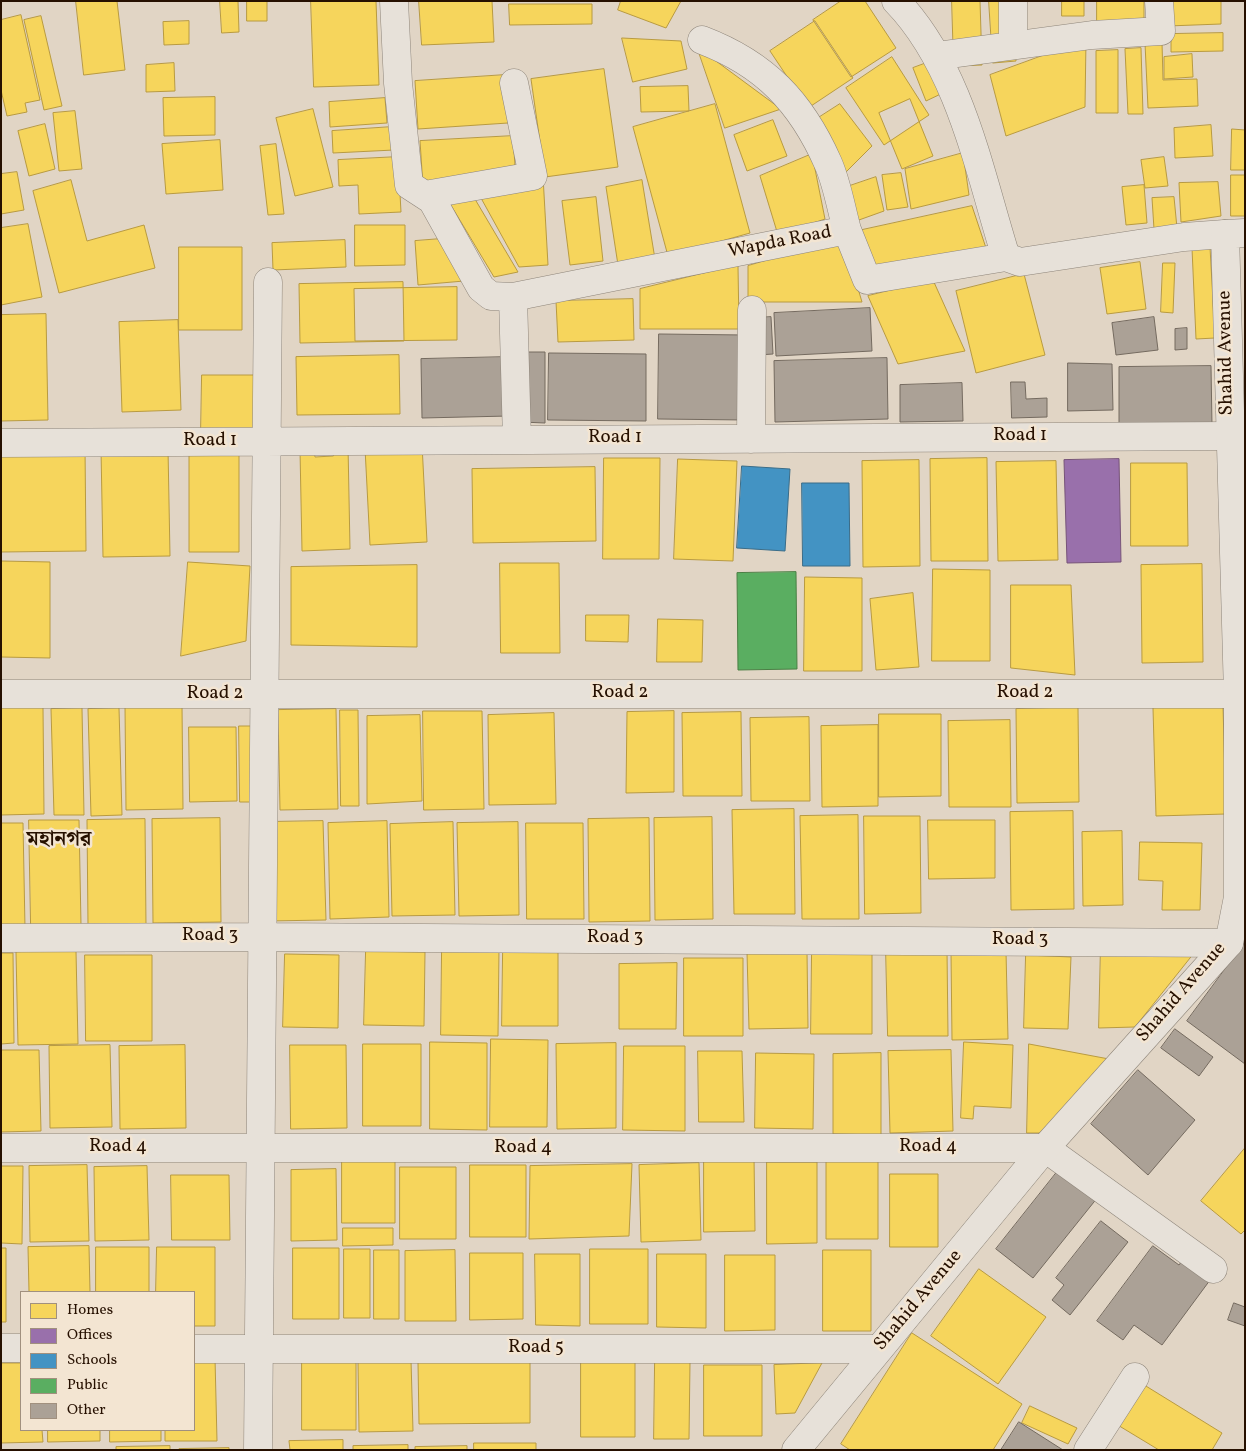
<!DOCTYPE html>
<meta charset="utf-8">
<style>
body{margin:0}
#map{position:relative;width:1246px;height:1451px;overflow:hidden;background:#e1d5c5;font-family:Vollkorn,serif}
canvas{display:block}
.frame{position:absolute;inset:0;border:2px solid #261000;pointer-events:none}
.legend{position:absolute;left:20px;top:1291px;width:175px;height:140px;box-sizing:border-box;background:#f3e5d2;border:1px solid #a1907e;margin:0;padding:6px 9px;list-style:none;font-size:15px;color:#261000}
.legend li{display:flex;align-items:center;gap:10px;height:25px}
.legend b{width:25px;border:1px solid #a1907e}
</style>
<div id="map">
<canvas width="1246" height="1451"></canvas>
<div class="frame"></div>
<ul class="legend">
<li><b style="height:14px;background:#f6d55c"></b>Homes</li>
<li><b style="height:14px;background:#9970ab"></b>Offices</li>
<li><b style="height:14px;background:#4393c3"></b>Schools</li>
<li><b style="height:14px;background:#5aae61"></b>Public</li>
<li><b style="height:14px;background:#aba196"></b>Other</li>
</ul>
</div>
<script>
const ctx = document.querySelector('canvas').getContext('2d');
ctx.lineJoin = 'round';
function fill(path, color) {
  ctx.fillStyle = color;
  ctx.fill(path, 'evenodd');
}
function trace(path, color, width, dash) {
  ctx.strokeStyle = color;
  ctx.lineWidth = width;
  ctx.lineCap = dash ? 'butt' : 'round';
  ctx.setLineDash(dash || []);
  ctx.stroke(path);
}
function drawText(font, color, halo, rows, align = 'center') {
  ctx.font = font + ' Vollkorn,"Noto Serif Bengali",serif';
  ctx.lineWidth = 5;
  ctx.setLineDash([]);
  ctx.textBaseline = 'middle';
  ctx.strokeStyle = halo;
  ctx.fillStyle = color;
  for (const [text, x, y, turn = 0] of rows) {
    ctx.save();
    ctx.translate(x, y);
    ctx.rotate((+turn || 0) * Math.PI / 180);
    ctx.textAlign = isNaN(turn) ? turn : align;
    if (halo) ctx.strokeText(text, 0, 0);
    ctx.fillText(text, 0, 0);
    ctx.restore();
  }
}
const homes = new Path2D(`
 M76,1H117L125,70L84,75Z
 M220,1H238L239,32L222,33Z
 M247,1H267V21H247Z
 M311,1H376L379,85L314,87Z
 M419,1H492L494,42L422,45Z
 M621,1H681L666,28L618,10Z
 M841,1H865L896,48L851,77L813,20Z
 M952,1H980L982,65L954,66Z
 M989,1H1012L1016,61L993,63Z
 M1062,1H1084V16H1062Z
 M1097,1H1144V23L1097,25Z
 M1167,1H1221V24L1168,26Z
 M509,4H592V24L510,25Z
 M21,15L40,100L25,103L27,112L7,116L1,90V20Z
 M41,16L62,106L44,110L24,20Z
 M189,21V44L164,45L163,22Z
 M815,21L853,78L808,108L770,51Z
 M1223,33V51L1171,52V34Z
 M622,38L681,41L687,69L633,82Z
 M1086,40L1085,107L1006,136L990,75Z
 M1162,42L1163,80L1197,79L1198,106L1148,108L1145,43Z
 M697,47L781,109L725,128Z
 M1141,48L1143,114H1128L1125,49Z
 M1118,50V113H1096V51Z
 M1192,54L1193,77L1164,79V57Z
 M892,57L929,115L884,145L846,88Z
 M932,61L945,92L926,101L913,68Z
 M174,63L175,91L146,92V65Z
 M604,69L618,167L545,177L531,79Z
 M505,75L508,123L418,129L415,81Z
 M688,86L689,111L641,112L640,87Z
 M215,97V135L164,136L163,98Z
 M385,98L387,123L330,127L329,102Z
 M910,99L933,156L902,169L879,113Z
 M715,104L750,233L668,256L633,127Z
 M840,104L872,146L845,173L812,122Z
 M313,109L333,187L295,196L276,118Z
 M75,111L82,169L59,171L53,113Z
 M773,120L787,156L747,171L734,135Z
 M45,124L55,169L29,176L18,131Z
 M1211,125L1213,156L1175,158L1174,128Z
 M392,127L394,150L333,153L332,131Z
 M1232,129L1245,130V170H1231Z
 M513,136L516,181L423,186L420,141Z
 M220,140L223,190L166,194L162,144Z
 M276,144L284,214L268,215L260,146Z
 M963,153L969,195L911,209L905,169Z
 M812,154L825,219L778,235L760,176Z
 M398,157L401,212L359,214L358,185L339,186L338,160Z
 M1164,157L1168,186L1145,188L1141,160Z
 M17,172L24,210L1,214V174Z
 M901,173L908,207L887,210L882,175Z
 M1231,175H1245V216H1231Z
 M543,176L548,265L519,267L476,189Z
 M876,177L884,211L845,225L835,191Z
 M71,180L87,241L144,225L155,268L59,293L33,191Z
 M642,180L655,259L618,265L606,187Z
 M1218,182L1221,216L1181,222L1179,183Z
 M1144,185L1147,223L1126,225L1122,187Z
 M469,189L518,272L494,277L449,202Z
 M596,197L603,261L570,265L562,201Z
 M1174,197L1177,228L1154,229L1152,198Z
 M972,206L987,251L869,271L853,232Z
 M28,224L42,297L1,305V228Z
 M355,225H405V265L355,266Z
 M843,238L862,302H748V266Z
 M440,239L464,281L418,285L415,241Z
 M345,240L346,267L273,270L272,243Z
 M179,247H242V330H179Z
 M1210,247L1215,338L1196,339L1192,248Z
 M1140,262L1146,309L1107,314L1100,268Z
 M1163,263H1175L1173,313L1161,312Z
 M738,265L739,329H640V289Z
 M1024,274L1045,355L976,373L956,291Z
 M933,280L965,351L898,364L868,296Z
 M403,282L404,341L300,343L299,284Z
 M457,287V340L355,341L354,289Z
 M633,299L634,340L558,342L556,301Z
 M46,314L48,420L1,421V315Z
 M178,320L181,410L122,412L119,322Z
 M399,355L400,414L297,415L296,357Z
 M202,375H258V430H201Z
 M422,444L427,542L370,545L365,448Z
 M333,445H348L350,549L302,551L300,450H314L315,457L333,456Z
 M85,446L86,551L1,552V447Z
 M168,448L170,556L103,557L101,449Z
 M239,450V552H189V451Z
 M604,458H660L659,559H603Z
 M987,458L988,561H931L930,459Z
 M678,459L737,461L733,561L674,559Z
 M919,460L920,566L863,567L862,461Z
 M1056,461L1058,560L998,561L996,462Z
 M1131,463H1187L1188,546H1131Z
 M595,467L596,541L473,543L472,469Z
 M1,561L50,562V658L1,657Z
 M188,562L250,566L246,641L181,656Z
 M500,563H559L560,653H501Z
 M1202,564L1203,662L1142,663L1141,565Z
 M417,565V647L291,645V567Z
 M933,569L990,570V661H932Z
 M805,577L862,578V671H804Z
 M1011,585H1071L1075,675L1011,668Z
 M913,593L919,667L876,670L870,599Z
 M586,615H629L628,642L586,641Z
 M658,619L703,620L702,662H657Z
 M182,704L183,809L126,810L125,705Z
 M1223,706L1226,814L1156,816L1153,708Z
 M1,707H43L44,814L1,815Z
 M1078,707L1079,802L1017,803L1016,709Z
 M82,708L84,815H54L51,709Z
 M119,708L122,815L91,816L88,709Z
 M336,709L338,809L280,810L278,710Z
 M340,710H358L359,806H341Z
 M423,711H482L484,809L424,810Z
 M674,711V792L626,793L627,712Z
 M741,712L742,796H683L682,713Z
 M554,713L556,804L489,805L488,715Z
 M879,714H941V796L879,797Z
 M420,715L422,801L367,804V716Z
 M809,717L810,801H751L750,718Z
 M1010,720L1011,807H949L948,721Z
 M878,725V806L822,807L821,726Z
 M239,726H258L259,802H240Z
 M189,727H236L237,801L190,802Z
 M794,809L795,914H734L732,810Z
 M1073,811L1074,909L1011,910L1010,812Z
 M858,815L859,919H802L800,816Z
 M864,816H920L921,913L865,914Z
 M712,817L713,919L655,920L654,818Z
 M220,818L221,922L153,923L152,819Z
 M649,818L650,921L589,922L588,819Z
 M145,819L146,926H88L87,820Z
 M29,820H79L81,925L31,926Z
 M928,820H995V878L929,879Z
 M323,821L326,920L268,921L266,822Z
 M387,821L389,917L330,919L328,823Z
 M453,822L455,915L392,916L390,824Z
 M518,822L519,915L459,916L457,823Z
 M1,823H23L25,928L1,929Z
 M526,823H583L584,919H527Z
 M1122,831L1123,905L1083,906L1082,832Z
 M1140,842L1202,843L1200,910H1162L1163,881L1139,880Z
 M1101,942L1202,943L1135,1027L1099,1028Z
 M442,948L499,949L498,1036L441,1035Z
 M812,950H872V1034H811Z
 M886,950H947L948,1036H888Z
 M76,951L78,1044L18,1045L16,952Z
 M366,951L425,952L424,1026L364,1025Z
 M807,951L808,1028L749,1029L747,952Z
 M1006,951L1008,1039L952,1040L951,952Z
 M503,952H558V1026H502Z
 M1,953H13L14,1043L1,1044Z
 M285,954L339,955L338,1028L283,1027Z
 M85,955H152V1041H86Z
 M1026,955L1071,957L1068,1029L1024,1028Z
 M684,958H743V1036H684Z
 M677,963L676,1029H619V964Z
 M491,1039L548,1040L547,1127H490Z
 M430,1042L487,1043V1130L430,1129Z
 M964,1042L1013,1045L1011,1108L974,1106L973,1119L961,1118Z
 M616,1043V1128L557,1129L556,1044Z
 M363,1044H421V1126H363Z
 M1029,1044L1109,1059L1050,1133H1027Z
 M110,1045L112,1127L50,1128L49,1046Z
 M185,1045L186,1128L120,1129L119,1046Z
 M290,1045H346L347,1128L291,1129Z
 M624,1046H685V1131L623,1130Z
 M1,1050H39L41,1131L1,1132Z
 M951,1050L953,1131L890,1133L888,1051Z
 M698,1051H742L744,1122H699Z
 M756,1053L814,1054L813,1129L755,1128Z
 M881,1053V1135L833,1134V1054Z
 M1245,1148V1230L1241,1234L1201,1201Z
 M342,1151H395V1223H342Z
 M704,1156H754L755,1231L704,1232Z
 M878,1156V1239H826V1157Z
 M767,1162H817V1243L767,1244Z
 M699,1163L701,1240L641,1242L639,1165Z
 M632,1164L629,1236L529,1239L530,1166Z
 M87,1165L89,1241L30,1242L29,1166Z
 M470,1165H526V1237H470Z
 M1,1166H23L22,1244L1,1243Z
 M147,1166L149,1240L95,1241L94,1167Z
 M400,1167H456V1239H400Z
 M336,1169L337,1240L291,1241V1170Z
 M890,1174H938V1247H890Z
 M171,1175H229L230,1240H172Z
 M343,1228H393V1245L343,1246Z
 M89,1246L90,1292H29L28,1247Z
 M96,1247H149V1292H96Z
 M157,1247H215V1326H194V1292H156Z
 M1,1248H6V1322H1Z
 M293,1248H339V1319H293Z
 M344,1249H370V1318H344Z
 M590,1249H648V1324H590Z
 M374,1250H399V1319H374Z
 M455,1250L456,1321H405V1251Z
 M823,1250H871V1331H823Z
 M470,1253H523V1319L470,1320Z
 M535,1254H580V1326L536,1325Z
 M657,1254H706V1328L657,1327Z
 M725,1255H775V1330L725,1331Z
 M979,1269L1046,1317L998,1384L931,1336Z
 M912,1333L1022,1404L993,1450H850L841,1444Z
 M194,1358H215L217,1441H165V1430H194Z
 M581,1358L635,1359V1437H581Z
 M302,1360H356V1430H302Z
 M411,1360L413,1431L359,1432L358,1361Z
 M530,1360V1423L419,1424L418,1362Z
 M655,1362H690L689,1439H654Z
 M1,1363H21V1430H42L43,1442L1,1443Z
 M822,1363L795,1413L776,1414L774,1365Z
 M704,1365H762V1436H704Z
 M1141,1383L1222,1433L1212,1450H1159L1116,1424Z
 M1030,1406L1077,1428L1068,1444L1022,1423Z
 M48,1430H100V1441L48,1442Z
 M110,1430H161V1441L110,1442Z
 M343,1440V1450H290L289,1441Z
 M474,1443H536V1450H474Z
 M408,1445V1450H353V1446Z
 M170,1446V1450H116V1447Z
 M467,1446V1450H415V1447Z
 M229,1448V1450H179V1449Z`);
const offices = new Path2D(`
 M1119,459L1121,562L1067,563L1064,460Z`);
const schools = new Path2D(`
 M742,466L790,469L785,551L737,548Z
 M802,483H849L850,566H803Z`);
const public = new Path2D(`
 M796,572L797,669L738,670L737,573Z`);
const building = new Path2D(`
 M870,308L872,351L776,356L774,313Z
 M771,317L773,354L758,355L757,318Z
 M1154,317L1158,350L1116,355L1112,323Z
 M1187,328V349L1175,350V329Z
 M659,334L745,335V420L658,419Z
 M521,352H545V423L521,422Z
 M549,353L646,354V421L548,420Z
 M508,357L509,416L422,418L421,359Z
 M887,358L888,419L775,422L774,361Z
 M1068,363L1112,364L1113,410L1068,411Z
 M1211,366L1212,426H1119V367Z
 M1011,382H1025L1026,399L1047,398V417L1012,418Z
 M962,383L963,421L900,422V385Z
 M1245,942V1064L1187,1021Z
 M1175,1029L1213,1057L1199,1076L1161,1048Z
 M1138,1070L1195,1120L1148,1175L1091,1124Z
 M1065,1162L1102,1192L1033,1278L996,1249Z
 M1101,1221L1128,1242L1070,1315L1052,1300L1064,1285L1056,1278Z
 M1153,1246L1179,1265L1189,1251L1216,1272L1162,1345L1134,1325L1123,1340L1097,1321Z
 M1234,1303L1245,1307V1326L1228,1320Z
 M1019,1422L1063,1450H1001Z`);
const minor = new Path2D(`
 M394,1L398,83L409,185L432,200L481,288L491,296L513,297
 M896,1C960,67 979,171 1006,257
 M702,40C765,64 801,102 828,163C837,183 841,208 847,230
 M1013,45V1
 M936,56L1092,35L1161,31L1159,1
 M425,195L533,176L514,83
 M751,439L752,310
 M517,440L513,297L847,230L867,280L1006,257L1020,262L1184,237L1225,234
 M1,443L1229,436
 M1,694H1238
 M1,938L263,937L1229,943
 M1,1148H1045L1213,1269
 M1,1348H21
 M194,1349H878
 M258,1450L268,282
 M1088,1450L1135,1377`);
const tertiary = new Path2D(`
 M796,1450L1045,1148L1229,943L1238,897V694L1225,234L1245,233`);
const streetNames = [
 ["Wapda Road",780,243,-11],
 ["Shahid Avenue",1227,353,-91],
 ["Road 1",1020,437],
 ["Road 1",615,439],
 ["Road 1",210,442],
 ["Road 2",620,694],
 ["Road 2",1025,694],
 ["Road 2",215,695],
 ["Road 3",210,937],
 ["Road 3",615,939],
 ["Road 3",1020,941],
 ["Shahid Avenue",1182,993,-49],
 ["Road 4",118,1148],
 ["Road 4",928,1148],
 ["Road 4",523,1149],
 ["Shahid Avenue",919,1301,-50],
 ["Road 5",536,1349]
];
const quarterNames = [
 ["মহানগর",59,841]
];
fill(homes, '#f6d55c');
trace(homes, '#b89a40', 1);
fill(offices, '#9970ab');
trace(offices, '#765378', 1);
fill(schools, '#4393c3');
trace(schools, '#3a6c88', 1);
fill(public, '#5aae61');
trace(public, '#4a7f44', 1);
fill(building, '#aba196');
trace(building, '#746a5f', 1);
trace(minor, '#8e857a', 29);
trace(tertiary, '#8e857a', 29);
trace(minor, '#e7e1d9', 28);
trace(tertiary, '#e7e1d9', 28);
drawText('19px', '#261000', '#f3e5d2', streetNames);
drawText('bold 21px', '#261000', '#f3e5d2', quarterNames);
</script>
